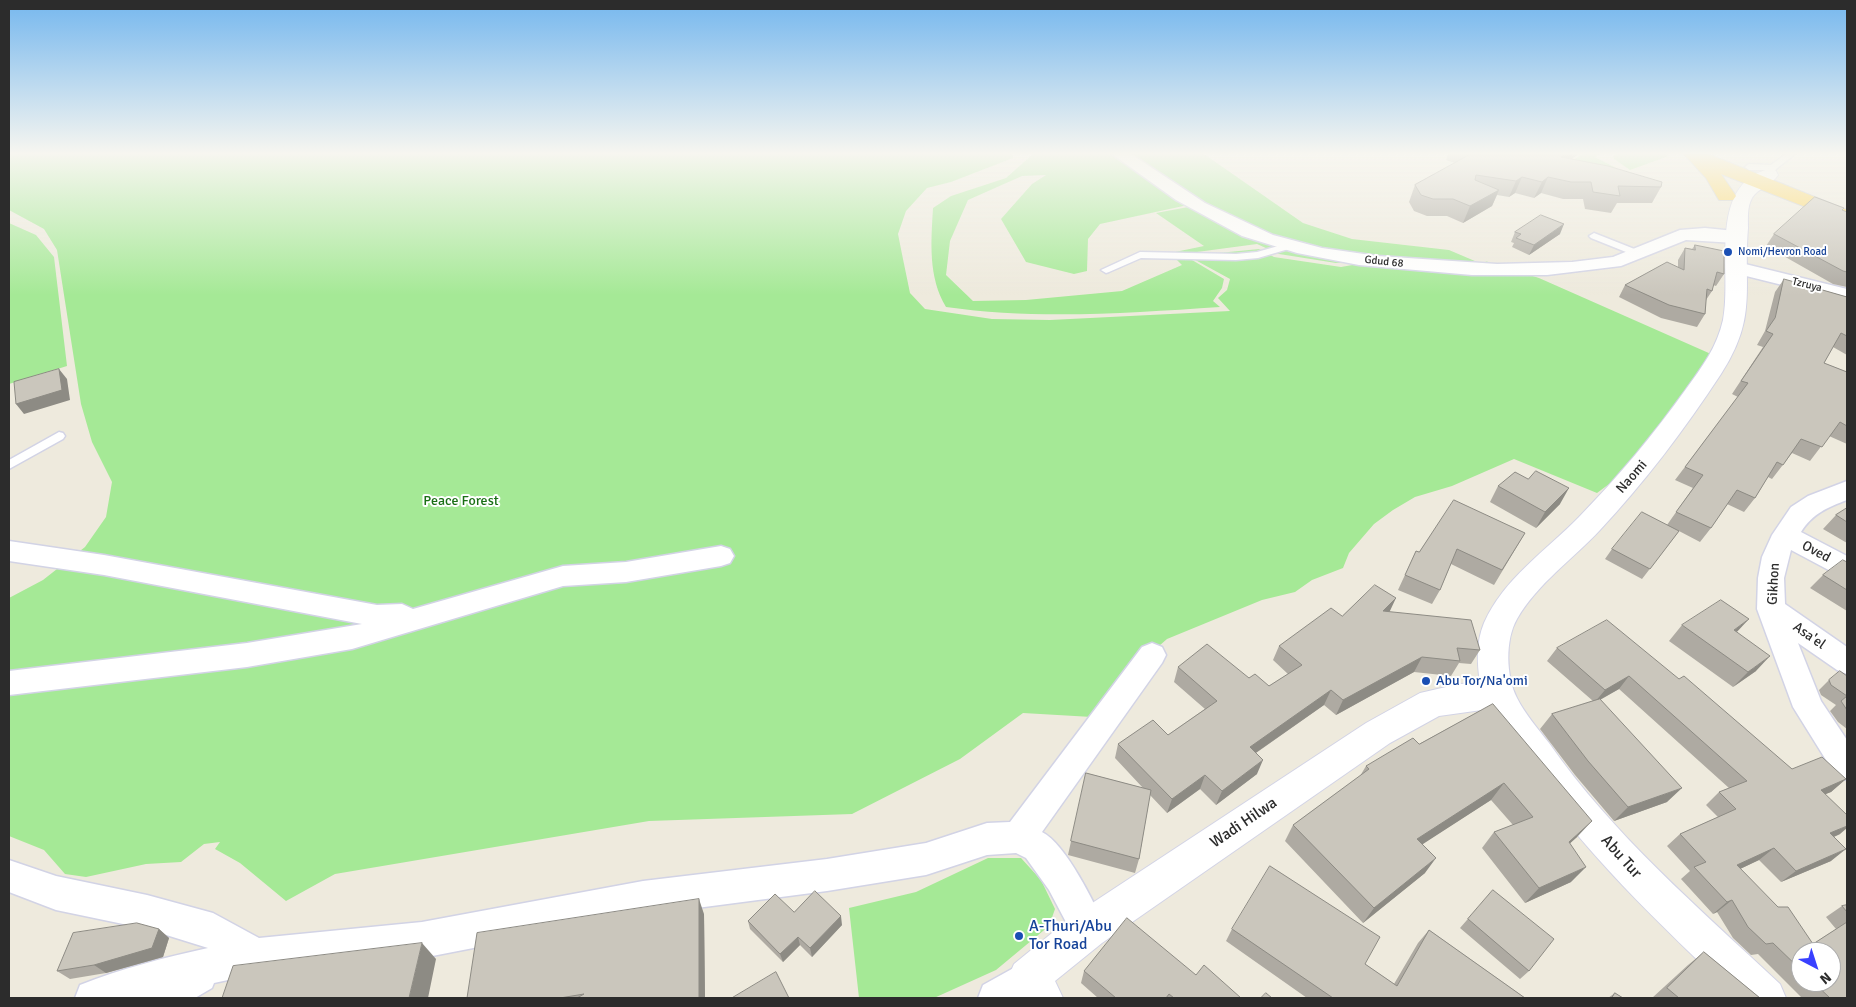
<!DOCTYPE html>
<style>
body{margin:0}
#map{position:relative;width:1856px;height:1007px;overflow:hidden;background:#eeeadd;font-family:Signika,sans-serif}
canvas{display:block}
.frame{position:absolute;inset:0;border:10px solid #2c2c2c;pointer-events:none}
.north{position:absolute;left:1791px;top:942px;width:50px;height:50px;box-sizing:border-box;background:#fff;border:1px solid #ababab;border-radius:50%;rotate:140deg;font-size:14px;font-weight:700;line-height:20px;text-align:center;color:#2c2c2c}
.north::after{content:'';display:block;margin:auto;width:18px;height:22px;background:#3940ff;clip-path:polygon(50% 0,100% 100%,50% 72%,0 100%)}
</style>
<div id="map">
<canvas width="1856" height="1007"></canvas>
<div class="frame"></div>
<div class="north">N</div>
</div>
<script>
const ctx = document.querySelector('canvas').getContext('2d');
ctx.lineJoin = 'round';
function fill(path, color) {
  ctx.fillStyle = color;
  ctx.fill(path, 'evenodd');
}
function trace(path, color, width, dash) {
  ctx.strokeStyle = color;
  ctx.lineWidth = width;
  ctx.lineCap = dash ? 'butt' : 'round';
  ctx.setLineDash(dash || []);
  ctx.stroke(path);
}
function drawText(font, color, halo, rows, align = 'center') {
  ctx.font = font + ' Signika,sans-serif';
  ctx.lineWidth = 4;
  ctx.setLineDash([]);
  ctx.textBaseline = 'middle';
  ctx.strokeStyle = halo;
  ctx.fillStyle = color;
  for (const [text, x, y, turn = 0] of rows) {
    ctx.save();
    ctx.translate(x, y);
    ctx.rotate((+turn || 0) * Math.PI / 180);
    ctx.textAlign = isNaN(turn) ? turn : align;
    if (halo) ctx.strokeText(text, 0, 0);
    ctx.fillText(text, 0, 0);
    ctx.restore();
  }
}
const green = new Path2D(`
 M9,154H1012L1013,158L951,182L927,188L906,211L898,234L903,259L910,293L925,309L992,319L1050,320L1230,311L1218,298L1227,290L1230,279L1188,256L1259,249L1274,257L1341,267L1358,264L1509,275L1485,261L1539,278L1711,354L1640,461L1597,493L1514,459L1452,486L1415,497L1393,510L1374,524L1349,553L1343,568L1312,580L1295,592L1262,600L1167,639L1127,674L1092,717L1023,713L960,759L852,814L649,821L335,874L286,901L240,863L215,849L220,842L204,844L181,862L146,864L86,877L65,874L44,850L9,836V598L43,580L85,547L106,517L112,482L92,442L81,404L57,250L44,229L9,210Z
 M1033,154H1109L1188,205L1100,224L1088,239L1087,271L1074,274L1026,262L1001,219L1032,184L1046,175L1022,176L968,200L950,241L946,275L973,301L1026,300L1122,291L1182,265L1170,253L1204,246L1156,213L1199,205L1128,154H1204L1303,223L1352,239L1449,250L1496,270L1389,260L1336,263L1279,254L1257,244L1182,254L1224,279L1222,288L1213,301L1220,307C1129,313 1037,320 946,307C928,277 931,242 933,208L951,196L1006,178Z
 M1582,154H1599L1595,157L1620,170L1568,164Z
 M1616,154H1664L1669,156L1630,170L1614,159L1613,156Z
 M9,223L36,235L54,257L67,366L9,384Z
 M988,858H1021L1041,880L1055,909L1049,926L996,970L934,998H859L849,908L916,892Z`);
const service = new Path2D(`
 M1786,154H1795L1776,169L1772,177H1766L1765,175L1767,170H1749L1745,167L1749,164L1771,165Z
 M1594,233L1642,252L1644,254L1642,256H1636L1591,238L1589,236Z
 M1289,243L1292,244V248L1258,258L1236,260L1141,258L1109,272L1106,273L1101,270L1140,252L1236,254L1257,252Z
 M59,432L63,433L65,436L63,439L9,469V460Z`);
const minor = new Path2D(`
 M1112,154H1131L1205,203L1273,235L1322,248L1378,256L1497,264L1572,262L1613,257L1680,230L1705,228L1735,231L1742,233L1744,237L1742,241L1735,243L1686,240L1621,266L1547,275H1472L1359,265L1297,253L1242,236L1176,200Z
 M1737,262L1847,289V301L1730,272L1727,268L1730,264Z
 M1847,481V500C1828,507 1812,514 1801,532L1847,556V578L1838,575L1791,550L1784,578L1785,604L1847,647V674L1837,670L1798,643L1821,701L1847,740V780L1836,776L1793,707L1757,609L1758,578L1762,557L1772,535L1791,507L1808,496Z
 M9,541L104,555L377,605L402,604L413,609L563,566L626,562L721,546L730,549L734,556L730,563L721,566L626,582L563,586L352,649L247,667L9,695V671L247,643L362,624L104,575L9,561Z
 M1152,643L1162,647L1166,655L1162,663L1042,832C1066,844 1095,904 1106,929L1100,941L1088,947L1076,941L1049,890L1026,858L1016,853L987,855L926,875L827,891L643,915L422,958L256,974L214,983L212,988L195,998H75L80,985C122,968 164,958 208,948L147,929L56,910L9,892V860L56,876L147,895L213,913L259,938L422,922L643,881L827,859L926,843L987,823L1010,822L1142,647Z
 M1028,960L1041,965L1046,978L1041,991L1029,998H978L983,985Z`);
const tertiary = new Path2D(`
 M1769,169L1776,171L1778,175C1772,185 1758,188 1752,198C1747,207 1748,218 1748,228C1743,289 1758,317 1721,374C1685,429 1645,482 1600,530C1573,559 1537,584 1517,619C1505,640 1506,676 1517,698C1525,714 1538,729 1549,743C1613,835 1699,908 1780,984L1786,998H1737C1660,924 1581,851 1522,761C1511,744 1498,728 1489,709L1439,716L1390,743L1102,943L1055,981L1063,998H1018L1008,978L1014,964L1074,915L1366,723L1420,693L1459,684L1480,683C1477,663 1476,642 1484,623C1504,578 1546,551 1579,517C1618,477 1654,434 1686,389C1702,367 1717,347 1723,320C1733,273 1706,185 1769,169Z`);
const trunk = new Path2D(`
 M1684,154H1708L1847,210V223L1721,174L1736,196L1733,200H1719L1706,178Z`);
const wall = new Path2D(`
 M1448,154H1578L1572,159L1661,187L1652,203H1617L1611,213L1585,209L1583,199H1563L1541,193L1534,198L1515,193L1509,197L1497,195L1492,206L1463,223L1447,216H1427L1414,211L1409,202L1415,185L1455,163L1446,160Z
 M1843,211L1847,212V287L1833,284L1766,246L1774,234Z
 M1515,232L1560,234L1529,255L1512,247L1514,243L1511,242Z
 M1695,245L1724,274L1716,286L1713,285L1712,291L1706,300L1705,314L1697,327L1661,318L1619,297L1625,285L1678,267V260L1685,248L1692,249Z
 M1784,279L1847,297V355L1833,347L1824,363L1847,372V444L1829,436L1810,461L1792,453L1772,479L1768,477L1755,498L1744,512L1727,504L1711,528L1700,542L1679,531L1642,579L1605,559L1612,549L1667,525L1693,488L1675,480L1738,397L1732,394L1763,347L1757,345L1765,331L1775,292Z
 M1498,486L1560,504L1536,528L1490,502Z
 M1847,508V543L1823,529L1836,515Z
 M1525,533L1494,585L1451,564L1440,590L1432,604L1398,590L1416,551L1419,552Z
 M1847,562V611L1810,588L1823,575Z
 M1390,612L1480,650L1471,664L1459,663L1451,676L1414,672L1336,715L1324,705L1256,753L1257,774L1216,805L1200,789L1167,813L1150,795L1139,859L1135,873L1068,855L1086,773L1143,788L1115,758L1118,744L1168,735L1205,709L1174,682L1178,667L1249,678L1269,686L1288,674L1273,660L1279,646L1342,616Z
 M1682,625L1756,671L1733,687L1669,641Z
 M1557,648L1679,679L1792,769L1846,779L1831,792L1825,794L1840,834L1834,837L1831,861L1781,882L1759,860L1740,869L1813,944L1836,929L1826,917L1842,906L1847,905V998H1802L1758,954L1751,955L1733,938L1717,912L1713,914L1681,879L1690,871L1667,846L1680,834L1718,817L1706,805L1719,792L1729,788L1619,689L1600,700L1667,802L1614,821L1575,775L1540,729L1552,714L1593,701L1547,661ZM1801,952L1831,982H1801Z
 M1847,676V729L1838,722L1830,711L1836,705L1821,695L1819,690L1829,680Z
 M1493,704L1577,837L1570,843L1571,882L1525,903L1482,848L1494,832L1513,825L1491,800L1422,844L1425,873L1363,923L1285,841L1293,825L1360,776L1366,766L1419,744Z
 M1493,890L1529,971L1520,979L1460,928Z
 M794,912L842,925L812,957L800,945L783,962L750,929L748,921Z
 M704,914L705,998H467Z
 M159,929L169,938L163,957L106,973L70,979L57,971Z
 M1232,929L1365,964L1394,984L1418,943L1429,930L1525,998H1307L1226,941Z
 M1704,952L1760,998H1652L1688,965Z
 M1084,971L1196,975L1241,998H1098L1081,983Z
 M1615,993L1623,998H1608Z`);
const shadedWall = new Path2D(`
 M1565,154H1578L1554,173L1561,157Z
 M1522,177L1515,193L1509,197L1516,181Z
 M1548,177L1541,193L1534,198L1542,182Z
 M1499,190L1492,206L1463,223L1470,206Z
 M1564,224L1560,234L1529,255L1534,245Z
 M59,369L67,379L70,400L24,414L16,404Z
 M1569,488L1560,504L1536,528L1545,512Z
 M1396,598L1389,613L1383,611Z
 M1749,619L1735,634L1734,630Z
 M1770,656L1756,671L1733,687L1748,672Z
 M1422,657L1414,672L1336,715L1343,700Z
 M1629,676L1619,689L1594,703L1605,690Z
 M1331,690L1324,705L1244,761L1250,747Z
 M1263,760L1257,774L1216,805L1222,791Z
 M1205,775L1200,789L1167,813L1172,799Z
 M1846,779L1831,792L1806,802L1821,790Z
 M1504,783L1491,800L1406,855L1417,839Z
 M1682,788L1667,802L1614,821L1628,807Z
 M1592,821L1577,837L1555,857L1569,842Z
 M1847,826V828L1840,834L1815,845L1830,833Z
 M1774,848L1759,860L1723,877L1737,865Z
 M1846,849L1831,861L1781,882L1796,871Z
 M1436,858L1425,873L1363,923L1374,908Z
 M1586,867L1571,882L1525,903L1539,888Z
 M699,899L704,914L705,998H699Z
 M1732,900L1717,912L1713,914L1727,902Z
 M841,916L842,925L812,957L810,948Z
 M159,929L169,938L163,957L106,973L94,965Z
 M798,937L800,945L783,962L780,954Z
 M422,943L436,959L428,998H409Z`);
const building = new Path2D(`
 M1471,154H1565L1561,157L1608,166L1662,182L1661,187L1618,186L1620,196L1593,192L1591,182H1571L1548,177L1542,182L1522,177L1516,181L1476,175L1475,180L1499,190L1470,206L1453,199H1433L1421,195L1415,185Z
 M1815,197L1844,208L1842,210L1847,212V272L1843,271L1774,234Z
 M1541,215L1564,224L1534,245L1516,238L1521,234L1515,232Z
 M1695,245L1724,251V274L1717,272L1712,291L1707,289L1705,314L1669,305L1625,285L1667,262L1684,270L1685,248L1695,250Z
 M1784,279L1847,297V336L1841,333L1824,363L1847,372V426L1840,422L1822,447L1801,439L1783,465L1777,462L1755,498L1737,490L1711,528L1676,512L1703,475L1685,467L1748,383L1741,381L1773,334L1766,331L1775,318Z
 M59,369L62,390L16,404L14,382Z
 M1536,471L1569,488L1545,512L1498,486L1515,472L1528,479Z
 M1454,500L1525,533L1502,570L1457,549L1440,590L1405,575L1416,551L1419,552Z
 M1847,508V522L1836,515Z
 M1642,512L1679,531L1650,569L1612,549Z
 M1843,560L1847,562V590L1823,575Z
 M1375,585L1396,598L1383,611L1471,620L1480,650L1457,648L1460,661L1422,657L1343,700L1331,690L1250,747L1263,760L1222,791L1205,775L1172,799L1118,744L1153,720L1168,735L1217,701L1178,667L1207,644L1249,678L1255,674L1269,686L1302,665L1279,646L1331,608L1342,616Z
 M1721,600L1749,619L1734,630L1770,656L1748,672L1682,625Z
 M1607,620L1679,679L1684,676L1792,769L1822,757L1846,779L1821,790L1847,815V826L1830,833L1846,849L1796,871L1774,848L1737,865L1778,907H1788L1813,944L1847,922V998H1830L1813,982H1831V952H1801V970L1773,943L1766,944L1748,927L1732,900L1727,902L1694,867L1706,862L1680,834L1736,809L1719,792L1747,781L1629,676L1605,690L1557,648Z
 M1840,671L1847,676V710L1841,701L1847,696L1831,685L1829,680Z
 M1600,699L1682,788L1628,807L1588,761L1552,714Z
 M1493,704L1592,821L1569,842L1586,867L1539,888L1494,832L1533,817L1504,783L1417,839L1436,858L1374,908L1293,825L1369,769L1366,766L1413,738L1419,744Z
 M1086,773L1151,790L1139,859L1071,841Z
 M1270,866L1380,937L1365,964L1397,986L1429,930L1525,998H1333L1232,929Z
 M1493,890L1554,939L1529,971L1468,919Z
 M815,891L841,916L810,948L798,937L780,954L748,921L775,894L794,912Z
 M699,899V998H577L584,994L560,998H467L477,933Z
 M1847,905V912L1842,906Z
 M1127,918L1196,975L1204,965L1241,998H1174L1169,994L1166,998H1116L1084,971L1125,920Z
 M137,923L159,929L152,948L94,965L57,971L73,933Z
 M422,943L409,998H222L233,966Z
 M1704,952L1760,998H1679L1667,988Z
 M776,972L789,998H732Z
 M1266,993L1272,998H1261Z
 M1615,993L1623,998H1612Z`);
const markers = [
 [1728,252,5,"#1a4fb4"],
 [1426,681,5,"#1a4fb4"],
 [1019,936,5,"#1a4fb4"]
];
const farTransitnames = [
 ["Nomi/Hevron Road",1738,252]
];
const farStreetnames = [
 ["Gdud 68",1384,262,6],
 ["Tzruya",1807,285,14]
];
const streetNames = [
 ["Naomi",1632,477,-49],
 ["Oved",1816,552,28],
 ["Gikhon",1774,584,-87],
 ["Asa'el",1809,636,35]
];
const parkNames = [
 ["Peace Forest",461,501]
];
const transitNames = [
 ["Abu Tor/Na'omi",1436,681]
];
const nearStreetnames = [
 ["Wadi Hilwa",1244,823,-34],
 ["Abu Tur",1621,857,48]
];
const nearTransitnames = [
 ["A-Thuri/Abu",1029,927],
 ["Tor Road",1029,945]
];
fill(green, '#a5e996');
trace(service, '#d2d3e5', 3);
trace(minor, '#d2d3e5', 3);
trace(tertiary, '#d2d3e5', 2);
trace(trunk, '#ccc', 2);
fill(service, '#fff');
fill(minor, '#fff');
fill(tertiary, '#fff');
fill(trunk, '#fdd456');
fill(wall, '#aeaaa2');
fill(shadedWall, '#8d8b84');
fill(building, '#cac6bc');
trace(building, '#8d8b84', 1);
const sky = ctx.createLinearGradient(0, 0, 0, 295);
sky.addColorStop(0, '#75b7ee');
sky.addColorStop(0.52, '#f7f6f0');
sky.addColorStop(1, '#f7f6f000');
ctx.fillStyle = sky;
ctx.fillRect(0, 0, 1856, 295);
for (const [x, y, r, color] of markers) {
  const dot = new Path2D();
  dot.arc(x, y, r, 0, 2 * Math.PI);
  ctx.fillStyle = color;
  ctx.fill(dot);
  trace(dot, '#fff', 2);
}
drawText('11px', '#164399', '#fff', farTransitnames, 'left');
drawText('11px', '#2c2c2c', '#fff', farStreetnames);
drawText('14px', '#2c2c2c', '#fff', streetNames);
drawText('14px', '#1a6f15', '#fff', parkNames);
drawText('14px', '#164399', '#fff', transitNames, 'left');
drawText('16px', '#2c2c2c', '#fff', nearStreetnames);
drawText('16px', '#164399', '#fff', nearTransitnames, 'left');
</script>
